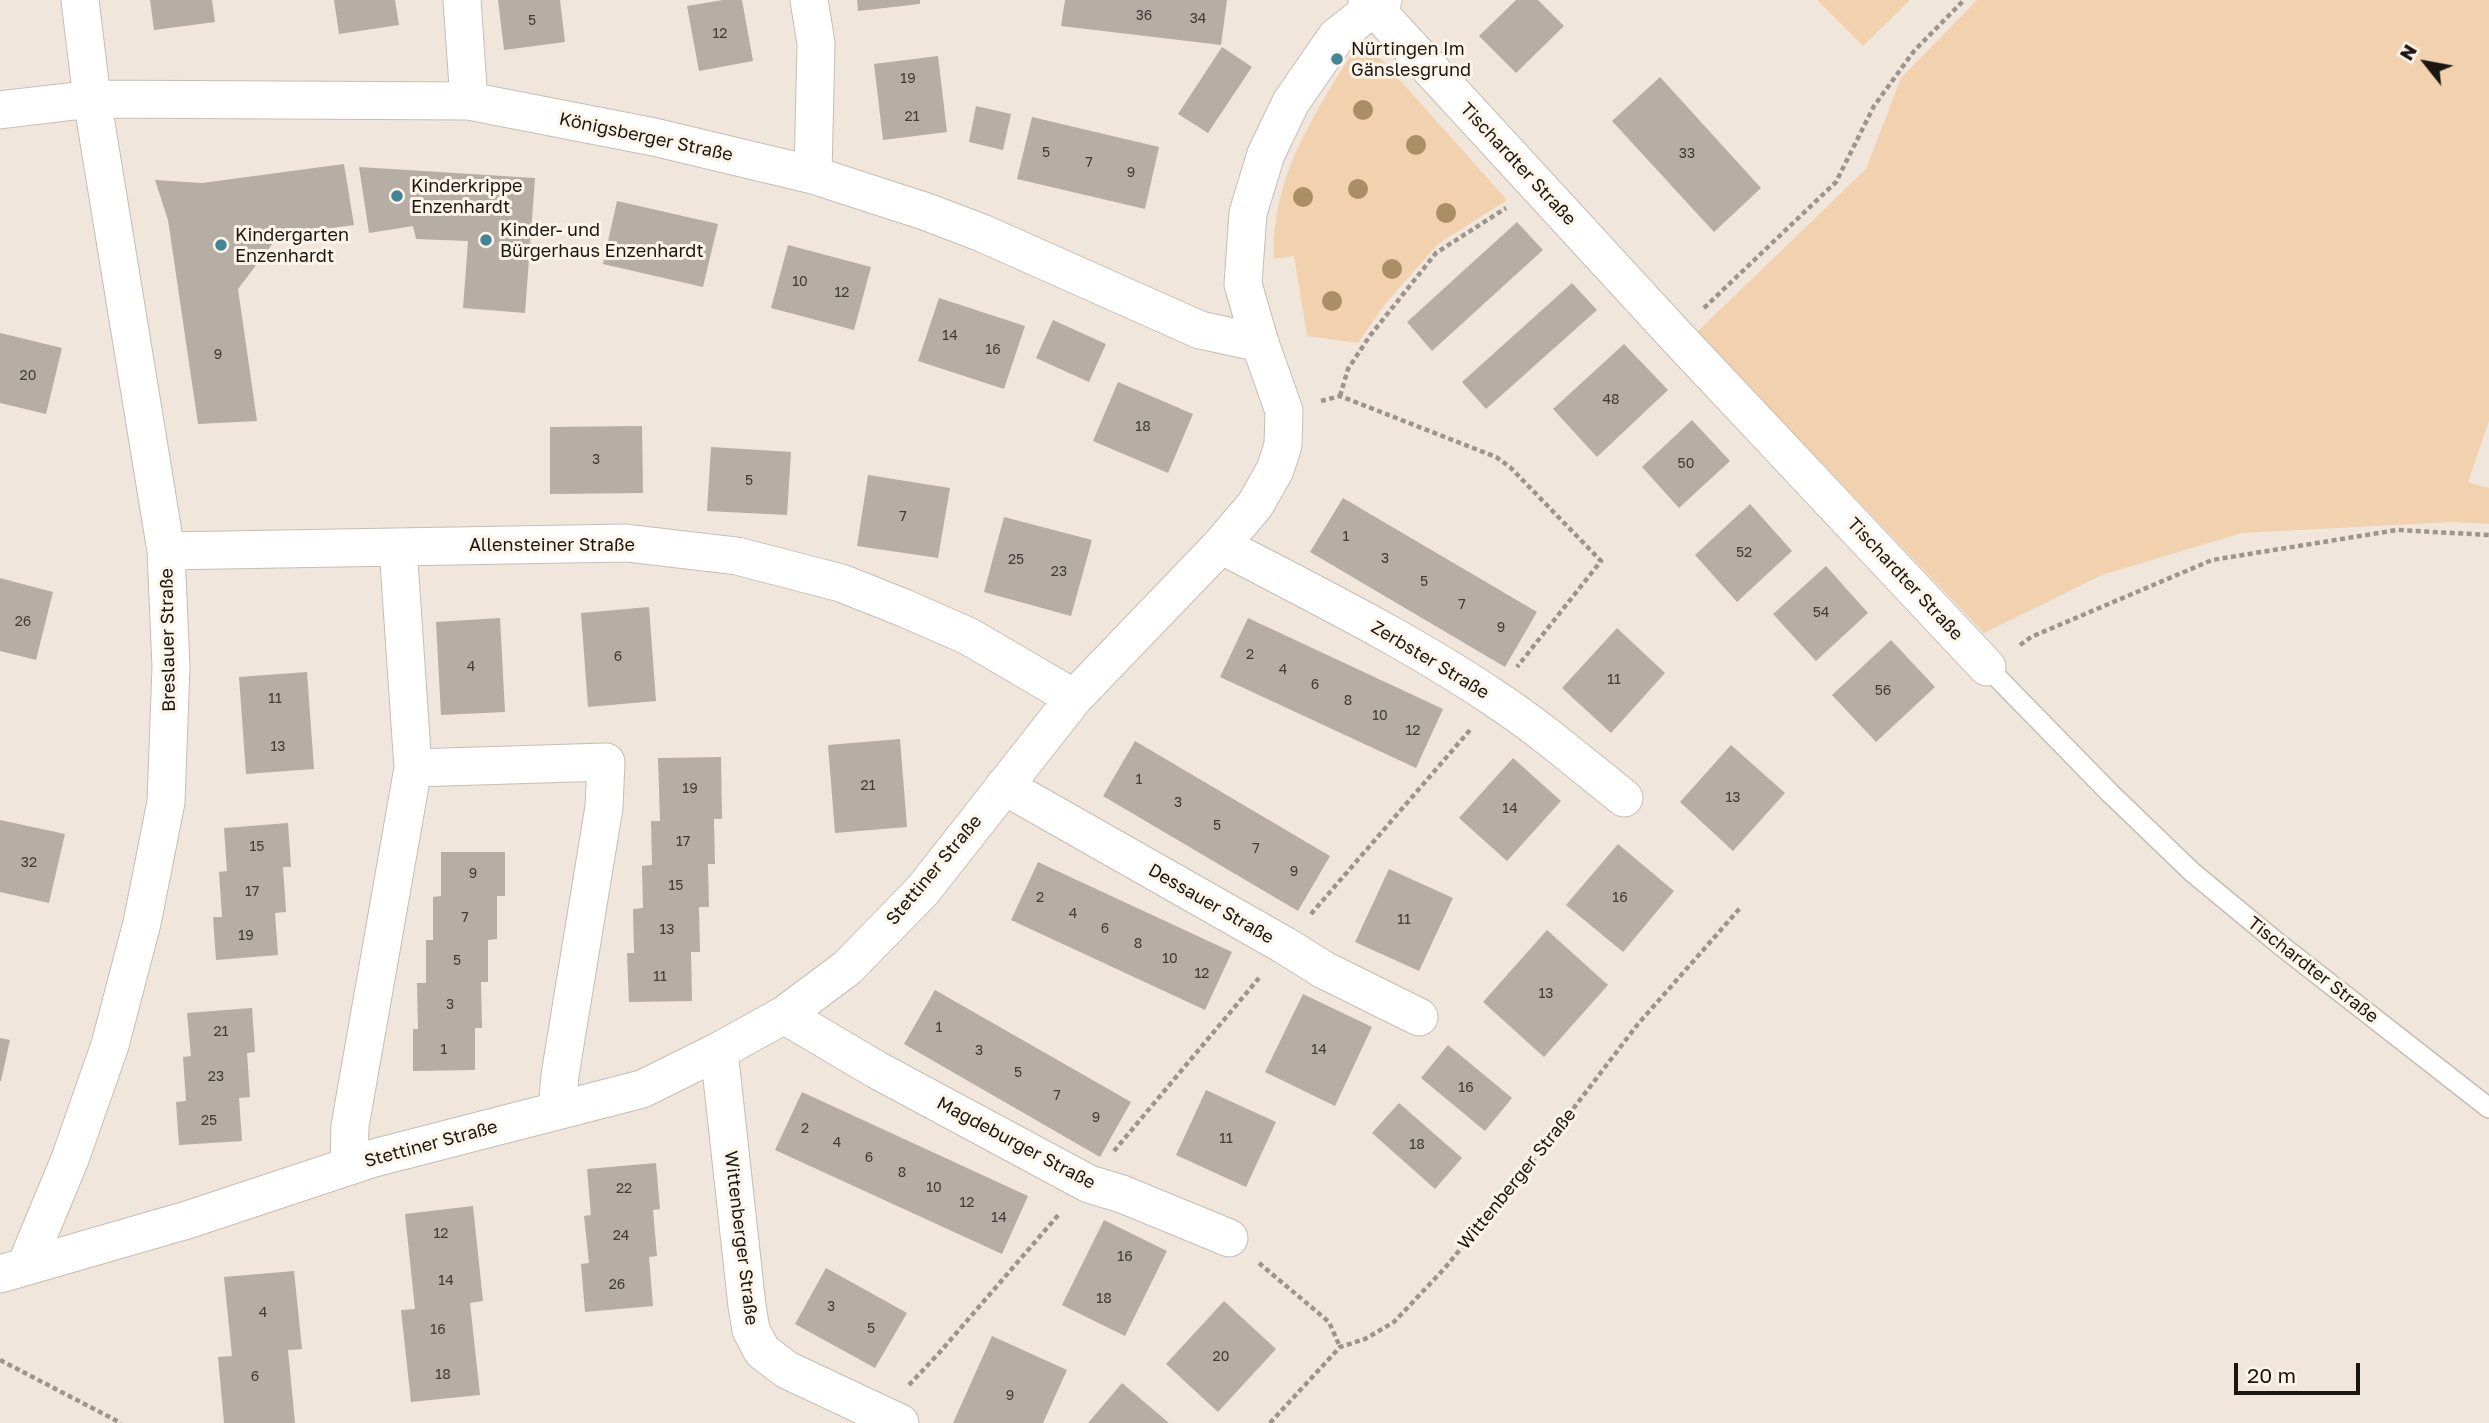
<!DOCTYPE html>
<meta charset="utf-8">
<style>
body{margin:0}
#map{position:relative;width:2489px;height:1423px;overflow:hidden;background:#f0e6dc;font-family:"Golos Text",sans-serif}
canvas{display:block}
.north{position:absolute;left:2391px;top:28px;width:70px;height:70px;-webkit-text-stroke:5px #fdf4e9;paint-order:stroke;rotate:301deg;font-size:19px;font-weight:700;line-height:28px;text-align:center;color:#1a1713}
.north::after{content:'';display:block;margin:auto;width:24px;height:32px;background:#1a1713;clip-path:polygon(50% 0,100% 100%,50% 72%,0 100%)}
.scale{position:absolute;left:2234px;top:1363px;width:126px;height:32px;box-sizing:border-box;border:4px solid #1a1713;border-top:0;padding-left:9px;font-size:21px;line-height:24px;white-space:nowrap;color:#1a1713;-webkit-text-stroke:5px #fdf4e9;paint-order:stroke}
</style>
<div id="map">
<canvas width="2489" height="1423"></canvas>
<div class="north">N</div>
<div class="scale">20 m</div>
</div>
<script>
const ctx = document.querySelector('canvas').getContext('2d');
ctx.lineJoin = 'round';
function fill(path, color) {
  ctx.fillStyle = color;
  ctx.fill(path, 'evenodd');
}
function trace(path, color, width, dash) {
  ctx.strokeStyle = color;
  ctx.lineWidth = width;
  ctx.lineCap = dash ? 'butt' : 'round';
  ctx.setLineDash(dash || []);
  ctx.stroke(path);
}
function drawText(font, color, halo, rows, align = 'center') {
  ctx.font = font + ' "Golos Text",sans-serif';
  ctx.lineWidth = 6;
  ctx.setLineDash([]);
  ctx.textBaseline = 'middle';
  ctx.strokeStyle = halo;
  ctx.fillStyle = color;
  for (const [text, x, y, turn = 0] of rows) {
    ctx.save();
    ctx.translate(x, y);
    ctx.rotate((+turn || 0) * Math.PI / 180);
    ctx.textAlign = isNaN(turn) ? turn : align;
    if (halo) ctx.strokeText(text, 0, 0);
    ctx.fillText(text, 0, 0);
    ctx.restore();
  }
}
const green = new Path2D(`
 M1817,0H1910L1863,46Z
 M1977,0H2489V421L2468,482L2489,488V524L2453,522L2242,533L2102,575L1984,633L1697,332L1866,169L1901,78Z
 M1365,41L1507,200L1438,244L1385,304L1358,343L1307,336L1294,256L1274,259C1271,178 1313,117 1353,51Z`);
const building = new Path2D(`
 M150,0H212L215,22L154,30Z
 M334,0H395L399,25L339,34Z
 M498,0H560L565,42L504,50Z
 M723,0H742L753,61L699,71L687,6Z
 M857,0H920V4L858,11Z
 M1065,0H1227L1221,45L1061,26Z
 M1516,0H1538L1564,26L1516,73L1479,36Z
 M1222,47L1252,67L1208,133L1178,114Z
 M938,56L947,132L883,140L874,64Z
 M1660,77L1761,188L1714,232L1612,121Z
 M976,106L1011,114L1003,150L969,142Z
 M1032,117L1159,147L1145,209L1017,179Z
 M344,164L354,225L279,235L238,289L257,421L198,424L168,220L155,180L202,183Z
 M359,167L535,178L525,313L463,308L468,241L416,239L413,226L369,233Z
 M617,201L718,224L703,287L603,264Z
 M1517,222L1543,250L1432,351L1407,322Z
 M788,245L871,267L854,330L771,308Z
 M1572,283L1597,310L1486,409L1462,382Z
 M939,298L1025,326L1004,389L918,361Z
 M1053,320L1106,344L1089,382L1036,358Z
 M0,333L62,348L46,414L0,403Z
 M1624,344L1668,390L1597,457L1553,409Z
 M1118,382L1193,414L1168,473L1093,441Z
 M1692,420L1730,461L1679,508L1642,467Z
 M642,426L643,493L550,494V427Z
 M711,447L791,452L787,515L707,511Z
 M868,475L950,488L938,558L857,546Z
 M1343,498L1537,612L1505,667L1310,552Z
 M1750,504L1792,551L1737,602L1695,555Z
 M1004,517L1092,540L1071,616L984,592Z
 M1826,566L1868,613L1816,661L1773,614Z
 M0,578L53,592L36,660L0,651Z
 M649,607L656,701L588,707L581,613Z
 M500,618L505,712L441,715L436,622Z
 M1248,618L1443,709L1416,768L1220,677Z
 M1617,628L1665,673L1611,733L1562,688Z
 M1891,640L1935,687L1876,742L1832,695Z
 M307,672L314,769L246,774L239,677Z
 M900,739L907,827L835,833L828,745Z
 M1135,741L1330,856L1298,911L1103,796Z
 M1731,745L1785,793L1733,851L1680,802Z
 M721,757L722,819H714L715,864H708L709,907H699L700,952H691L692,1001L629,1002L627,953H634L633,909L643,908L642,866L652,865L651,821H660L658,758Z
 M1513,758L1561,801L1507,861L1459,818Z
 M0,820L65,834L49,903L0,892Z
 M288,823L291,867H283L286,912L275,913L278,955L216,960L213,917H222L219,872L227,871L224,828Z
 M1618,844L1674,891L1623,952L1566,905Z
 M441,852H505V896H497V939L488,940V982H481L482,1028H475V1070L413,1071V1029H418L417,983H426V940H433V897L441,896Z
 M1038,862L1232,952L1205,1010L1011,920Z
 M1389,869L1453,898L1419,971L1355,942Z
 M1547,930L1608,985L1544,1057L1483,1002Z
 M935,990L1131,1102L1100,1157L904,1044Z
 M1303,994L1372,1027L1335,1106L1265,1072Z
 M252,1008L255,1052L247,1053L250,1097L239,1098L242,1141L179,1145L176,1102L186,1101L183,1057L191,1056L187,1013Z
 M0,1038L10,1040L1,1081H0Z
 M1448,1045L1512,1098L1485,1131L1421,1078Z
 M1206,1090L1276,1122L1246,1187L1176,1155Z
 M802,1092L1028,1196L1002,1254L775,1150Z
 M1399,1103L1462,1158L1435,1189L1372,1133Z
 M656,1163L660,1209L653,1210L657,1256L649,1257L653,1306L585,1312L581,1264L589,1263L584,1216L591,1215L587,1169Z
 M473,1206L483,1301L470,1303L480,1395L411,1402L401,1310L415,1309L405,1214Z
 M1104,1220L1167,1251L1125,1336L1062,1305Z
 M826,1268L907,1313L875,1368L795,1324Z
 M294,1271L302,1349L288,1350L295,1423H224L218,1357L232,1356L224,1277Z
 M1224,1301L1276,1349L1218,1412L1166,1364Z
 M992,1336L1067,1370L1043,1423H953Z
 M1122,1383L1169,1423H1088Z`);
const path = new Path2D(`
 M1704,308L1836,182L1874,106L1914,51L1964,0
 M1340,396L1348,369L1369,337L1436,253L1506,208
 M1321,401L1340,396L1496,457L1510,467L1601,561L1517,667
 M2020,645L2031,637L2212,560L2397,530L2489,535
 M1311,914L1470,730
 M1114,1151L1259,978
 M1259,1263L1329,1322L1340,1347
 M0,1360L121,1423
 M909,1385L940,1352L1060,1213
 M1270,1423L1340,1347L1365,1339L1394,1322L1444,1269L1534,1160L1638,1024L1741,907`);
const service = new Path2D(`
 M1987,667L2110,793L2192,872L2279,944L2489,1108`);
const minor = new Path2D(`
 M462,0L469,101
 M809,0L816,43L813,175
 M1367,0L1675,335L1987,667
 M0,110L92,99L469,101L654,137L813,175L927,212L982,233L1200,330L1260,343
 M1221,545C1312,593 1408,640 1494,698C1540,728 1581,764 1624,798
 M398,547L413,768L606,762L604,807L560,1075L557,1111
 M166,551L626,543L737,556L841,583L904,608L968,636L1074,698
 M1004,786L1284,945L1324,970L1419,1017
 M784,1015L877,1070L1089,1184L1122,1194L1229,1238
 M719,1051L747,1306L751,1330L762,1351L787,1370L900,1423
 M349,1165L350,1126L413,768
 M26,1265L70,1159L110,1045L142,923L166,802L171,667L166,551L92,99L80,0
 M0,1274L187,1220L374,1158L642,1089L719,1051L784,1015L847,968L923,890L1074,698L1221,545L1255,505L1275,470L1283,445L1284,411L1260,343L1243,284L1248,213L1266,154L1291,102L1336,37L1383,0`);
const trees = [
 [1363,110],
 [1416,145],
 [1358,189],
 [1303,197],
 [1446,213],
 [1392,269],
 [1332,301]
];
const markers = [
 [1337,59,7,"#438497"],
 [397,196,7,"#438497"],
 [486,240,7,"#438497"],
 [221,245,7,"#438497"]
];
const numberNames = [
 ["36",1144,16],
 ["34",1198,19],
 ["5",532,21],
 ["12",720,34],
 ["19",908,79],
 ["21",912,117],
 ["5",1046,153],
 ["33",1687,154],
 ["7",1089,163],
 ["9",1131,173],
 ["10",800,282],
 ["12",842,293],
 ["14",950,336],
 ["16",993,350],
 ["9",218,355],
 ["20",28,376],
 ["48",1611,400],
 ["18",1143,427],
 ["3",596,460],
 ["50",1686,464],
 ["5",749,481],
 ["7",903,517],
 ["1",1346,537],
 ["52",1744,553],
 ["3",1385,559],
 ["25",1016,560],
 ["23",1059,572],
 ["5",1424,582],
 ["7",1462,605],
 ["54",1821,613],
 ["26",23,622],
 ["9",1501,628],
 ["2",1250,655],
 ["6",618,657],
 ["4",471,667],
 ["4",1283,670],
 ["11",1614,680],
 ["6",1315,685],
 ["56",1883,691],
 ["11",275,699],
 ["8",1348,701],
 ["10",1380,716],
 ["12",1413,731],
 ["13",278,747],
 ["1",1139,780],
 ["21",868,786],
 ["19",690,789],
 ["13",1733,798],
 ["3",1178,803],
 ["14",1510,809],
 ["5",1217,826],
 ["17",683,842],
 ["15",257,847],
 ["7",1256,849],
 ["32",29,863],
 ["9",1294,872],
 ["9",473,874],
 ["15",676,886],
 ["17",252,892],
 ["2",1040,898],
 ["16",1620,898],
 ["4",1073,914],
 ["7",465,918],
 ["11",1404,920],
 ["6",1105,929],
 ["13",667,930],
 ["19",246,936],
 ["8",1138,944],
 ["10",1170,959],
 ["5",457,961],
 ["12",1202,974],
 ["11",660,977],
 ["13",1546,994],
 ["3",450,1005],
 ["1",939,1028],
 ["21",221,1032],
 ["1",444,1050],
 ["14",1319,1050],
 ["3",979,1051],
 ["5",1018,1073],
 ["23",216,1077],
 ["16",1466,1088],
 ["7",1057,1096],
 ["9",1096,1118],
 ["25",209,1121],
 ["2",805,1129],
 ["11",1226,1139],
 ["4",837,1143],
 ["18",1417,1145],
 ["6",869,1158],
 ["8",902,1173],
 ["10",934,1188],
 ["22",624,1189],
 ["12",967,1203],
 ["14",999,1218],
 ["12",441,1234],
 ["24",621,1236],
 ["16",1125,1257],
 ["14",446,1281],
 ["26",617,1285],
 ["18",1104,1299],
 ["3",831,1307],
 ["4",263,1313],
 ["5",871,1329],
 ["16",438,1330],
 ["20",1221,1357],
 ["18",443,1375],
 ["6",255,1377],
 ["9",1010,1396]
];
const poiNames = [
 ["Nürtingen Im",1351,49],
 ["Gänslesgrund",1351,70],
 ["Kinderkrippe",411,186],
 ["Enzenhardt",411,207],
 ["Kinder- und",500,230],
 ["Bürgerhaus Enzenhardt",500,251],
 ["Kindergarten",235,235],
 ["Enzenhardt",235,256]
];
const streetNames = [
 ["Königsberger Straße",646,137,12],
 ["Tischardter Straße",1518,164,47],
 ["Allensteiner Straße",552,545],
 ["Tischardter Straße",1905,579,47],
 ["Breslauer Straße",168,640,-91],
 ["Zerbster Straße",1430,660,31],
 ["Stettiner Straße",934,870,-50],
 ["Dessauer Straße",1211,904,30],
 ["Tischardter Straße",2313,970,38],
 ["Magdeburger Straße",1016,1143,28],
 ["Stettiner Straße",431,1144,-15],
 ["Wittenberger Straße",1517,1179,-51],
 ["Wittenberger Straße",741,1238,83]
];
fill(green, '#f2d1ae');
fill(building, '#b6ada4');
trace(service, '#c6bdb3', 22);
trace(minor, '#c6bdb3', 39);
trace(path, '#9c958d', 4.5, [5, 3.5]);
trace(service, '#fff', 19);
trace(minor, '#fff', 37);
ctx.fillStyle = '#aa8e66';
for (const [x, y] of trees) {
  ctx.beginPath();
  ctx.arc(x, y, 10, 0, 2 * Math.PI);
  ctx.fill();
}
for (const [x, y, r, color] of markers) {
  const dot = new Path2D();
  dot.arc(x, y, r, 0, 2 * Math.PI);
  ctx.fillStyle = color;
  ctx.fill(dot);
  trace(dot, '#fdf4e9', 2.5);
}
drawText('14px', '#413c37', null, numberNames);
drawText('18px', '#1a1713', '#fdf4e9', poiNames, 'left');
drawText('18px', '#1a1713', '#fdf4e9', streetNames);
</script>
